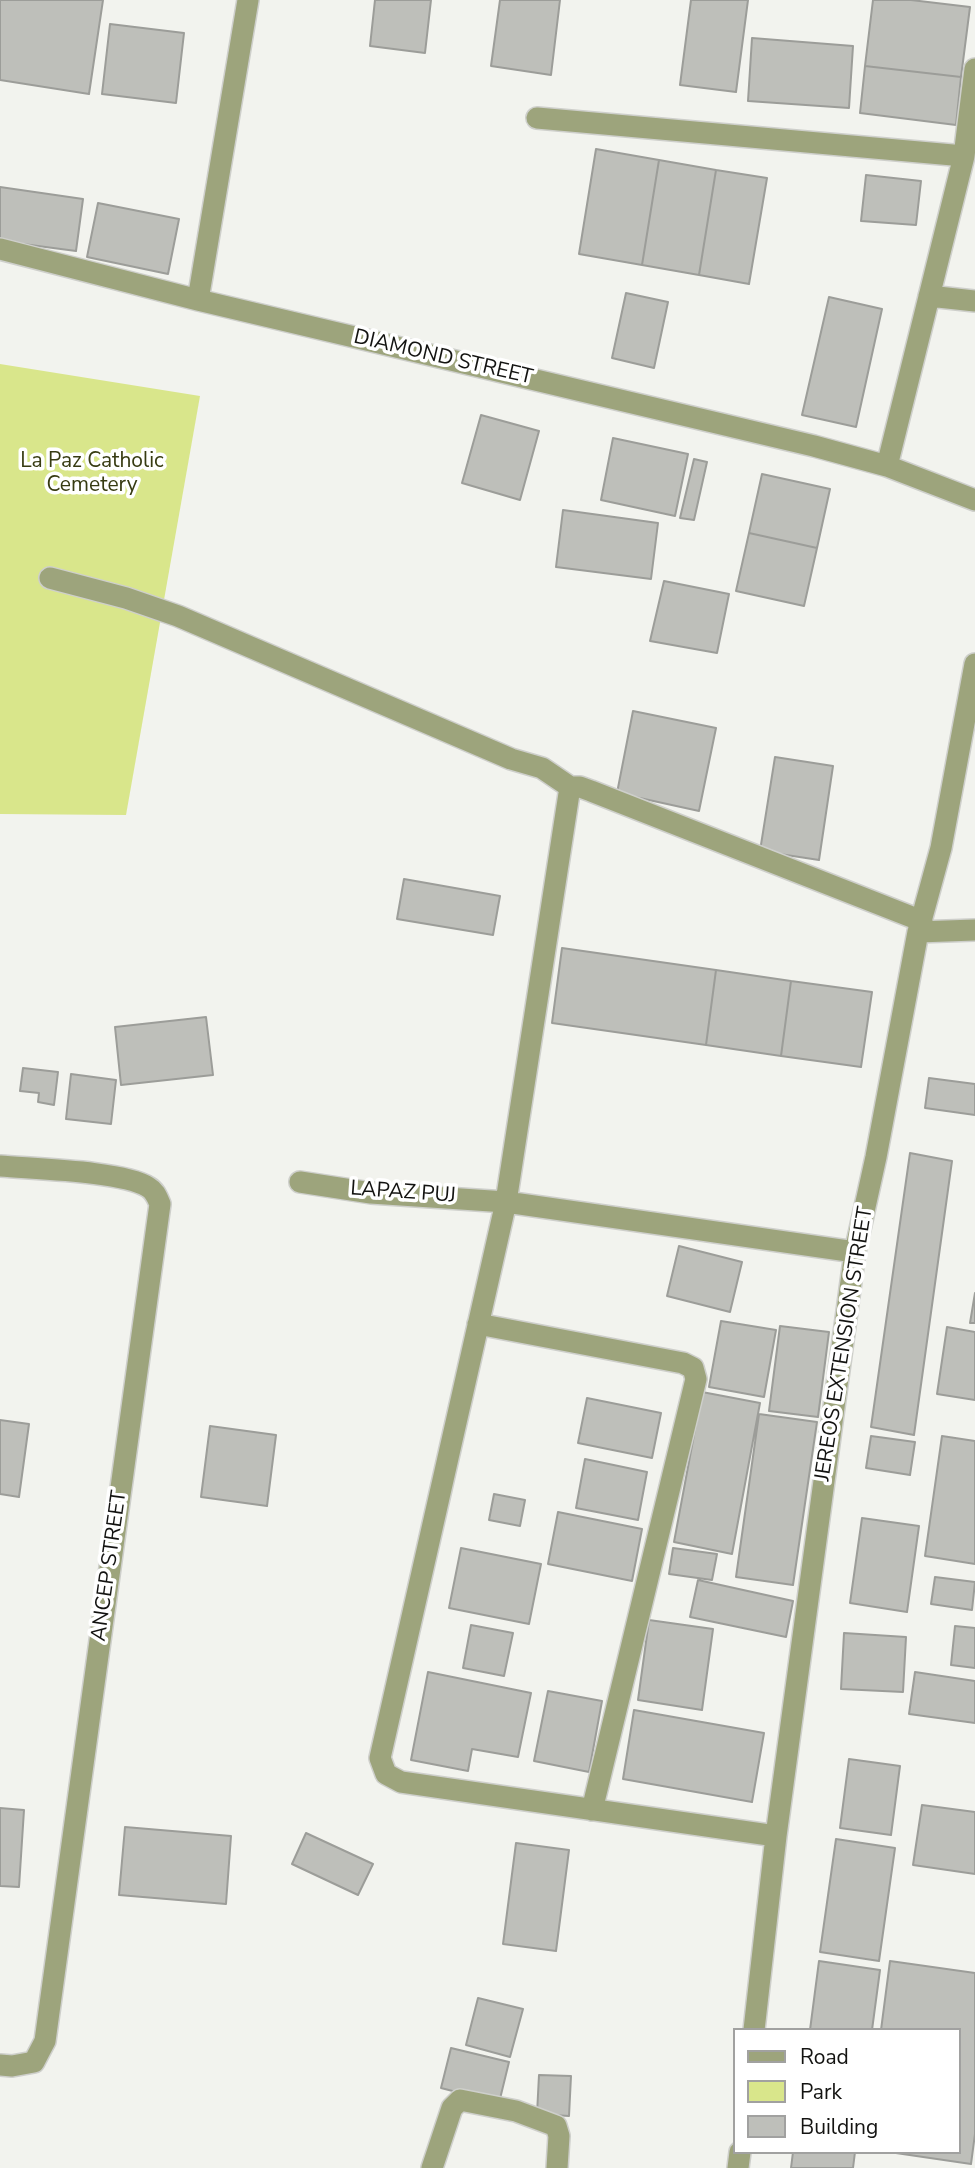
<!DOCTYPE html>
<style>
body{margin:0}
#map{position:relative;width:975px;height:2168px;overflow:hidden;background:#f2f3ee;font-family:"Nunito Sans",sans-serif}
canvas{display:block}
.legend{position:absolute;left:733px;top:2028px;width:228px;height:126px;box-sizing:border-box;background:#fff;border:2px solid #a1a1a0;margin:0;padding:9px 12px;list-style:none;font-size:21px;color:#131311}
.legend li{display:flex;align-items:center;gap:14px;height:35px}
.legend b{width:35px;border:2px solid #a1a1a0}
</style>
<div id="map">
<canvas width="975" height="2168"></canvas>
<ul class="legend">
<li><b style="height:9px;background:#9da47c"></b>Road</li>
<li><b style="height:19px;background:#d9e68b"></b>Park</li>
<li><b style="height:19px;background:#bebfba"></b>Building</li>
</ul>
</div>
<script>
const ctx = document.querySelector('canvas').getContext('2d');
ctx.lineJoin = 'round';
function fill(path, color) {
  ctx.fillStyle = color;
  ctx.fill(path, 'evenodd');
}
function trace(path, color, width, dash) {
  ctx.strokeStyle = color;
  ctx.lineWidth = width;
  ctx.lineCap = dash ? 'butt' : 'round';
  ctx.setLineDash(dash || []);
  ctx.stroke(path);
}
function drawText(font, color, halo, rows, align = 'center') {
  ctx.font = font + ' "Nunito Sans",sans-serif';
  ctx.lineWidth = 7;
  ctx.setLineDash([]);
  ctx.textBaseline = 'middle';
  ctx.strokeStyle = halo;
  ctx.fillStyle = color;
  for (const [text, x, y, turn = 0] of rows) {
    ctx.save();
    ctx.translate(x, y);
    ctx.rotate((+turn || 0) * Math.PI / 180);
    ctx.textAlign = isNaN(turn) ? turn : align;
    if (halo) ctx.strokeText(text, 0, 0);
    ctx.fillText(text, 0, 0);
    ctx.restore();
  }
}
const green = new Path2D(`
 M0,364L200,396L126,815L0,814Z`);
const building = new Path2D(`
 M0,0H103L89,94L0,80Z
 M375,0H431L425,53L370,46Z
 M500,0H560L551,75L491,66Z
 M691,0H748L736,92L680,85Z
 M873,0H911L970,7L961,77L865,66Z
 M110,24L184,33L176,103L102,94Z
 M752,38L853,46L849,108L748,101Z
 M865,66L961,77L956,125L860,113Z
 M596,149L659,160L642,265L579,254Z
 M659,160L716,170L699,275L642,265Z
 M716,170L767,178L749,284L699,275Z
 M866,175L921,181L916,225L861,221Z
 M0,187L83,199L76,251L0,241Z
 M98,203L179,219L168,274L87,257Z
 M626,293L668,302L654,368L612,358Z
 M829,297L882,309L856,427L802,415Z
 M481,415L539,431L520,500L462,483Z
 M613,438L688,454L675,516L601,500Z
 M694,459L707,462L694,520L680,518Z
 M762,474L830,489L817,548L749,533Z
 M563,510L658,523L651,579L556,567Z
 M749,533L817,548L804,606L736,591Z
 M664,581L729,594L717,653L650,641Z
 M633,711L716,728L699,811L617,793Z
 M775,757L833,766L819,860L760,851Z
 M404,879L500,896L493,935L397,919Z
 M562,948L716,970L706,1045L552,1023Z
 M716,970L791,981L781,1056L706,1045Z
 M791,981L872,992L861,1067L781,1056Z
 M206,1017L213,1075L121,1085L115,1027Z
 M23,1068L58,1072L54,1105L38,1102L39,1093L20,1091Z
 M71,1074L116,1080L111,1124L66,1119Z
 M929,1078L975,1084V1115L925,1108Z
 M910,1153L952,1161L914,1435L871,1427Z
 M679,1246L742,1262L730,1312L667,1296Z
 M975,1293V1323H970Z
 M721,1321L776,1330L764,1397L709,1387Z
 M780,1326L829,1332L818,1417L769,1411Z
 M947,1327L975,1332V1400L937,1394Z
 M702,1392L760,1403L732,1554L674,1542Z
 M587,1398L661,1413L652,1458L578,1443Z
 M759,1414L817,1422L793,1585L736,1577Z
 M0,1420L29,1424L19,1497L0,1494Z
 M210,1426L276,1435L267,1506L201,1497Z
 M871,1436L915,1442L910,1475L866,1468Z
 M942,1436L975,1441V1564L925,1556Z
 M585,1459L647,1472L638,1520L576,1508Z
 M494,1494L525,1500L520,1526L489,1520Z
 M558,1512L642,1529L632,1581L548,1564Z
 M862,1518L919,1526L907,1612L850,1603Z
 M461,1548L541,1564L529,1624L449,1608Z
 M673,1548L717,1554L712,1580L669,1574Z
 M935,1577L975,1582L972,1610L931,1604Z
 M698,1580L793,1601L786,1637L690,1617Z
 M649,1620L713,1629L702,1710L638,1700Z
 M471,1625L513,1633L504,1676L463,1668Z
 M955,1626L975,1628V1668L951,1665Z
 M844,1633L906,1637L903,1692L841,1689Z
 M428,1672L531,1693L518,1757L472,1749L468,1771L411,1760Z
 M915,1672L975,1681V1723L909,1714Z
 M548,1691L602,1701L589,1772L534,1761Z
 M634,1710L764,1733L752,1802L623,1779Z
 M849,1759L900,1766L891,1835L840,1828Z
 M922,1805L975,1812V1874L913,1865Z
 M0,1808L24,1810L19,1887L0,1886Z
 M125,1827L231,1836L226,1904L119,1895Z
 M306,1833L373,1864L358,1895L292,1864Z
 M836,1839L895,1848L879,1961L820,1952Z
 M516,1843L569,1850L556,1951L503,1944Z
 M819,1961L880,1970L872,2030H810Z
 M890,1961L975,1973V2134L971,2164L889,2152H959V2030H881Z
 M478,1998L523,2009L510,2057L466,2045Z
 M451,2048L509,2062L499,2103L441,2088Z
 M539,2075L571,2076L569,2116L537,2114Z
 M793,2152H855L853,2168H791Z`);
const minor = new Path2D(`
 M537,118L964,156
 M0,249L198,300L814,446L887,466L975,500
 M929,296L975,301
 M198,300L248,0
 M887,466L964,156L975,69
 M50,578L126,598L178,616L511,759L542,768L570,787H580L591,791L922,921
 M570,787L506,1202L380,1758L386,1774L401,1782L776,1836
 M918,932L975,930
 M0,1166C33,1169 123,1171 148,1187C155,1191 157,1197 160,1204L45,2041L34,2062L12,2066L0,2065
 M300,1182L371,1193L506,1202L855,1252
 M478,1324L683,1363L693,1368L696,1379L592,1810
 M754,2030L776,1836L855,1252L876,1157L918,932L941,848L975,664
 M432,2168L452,2108L460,2100L516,2111L556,2126L559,2136L557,2168
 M738,2168L740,2152`);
const streetNames = [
 ["DIAMOND STREET",443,358,13],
 ["LAPAZ PUJ",403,1193,4],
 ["JEREOS EXTENSION STREET",845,1344,-81],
 ["ANCEP STREET",110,1566,-82]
];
const parkNames = [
 ["La Paz Catholic",92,462],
 ["Cemetery",92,486]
];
fill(green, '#d9e68b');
fill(building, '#bebfba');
trace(building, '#9c9d99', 2);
trace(minor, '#cecfcb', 24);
trace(minor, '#9da47c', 21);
drawText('21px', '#131311', '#fff', streetNames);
drawText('21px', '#373b12', '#fff', parkNames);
</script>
